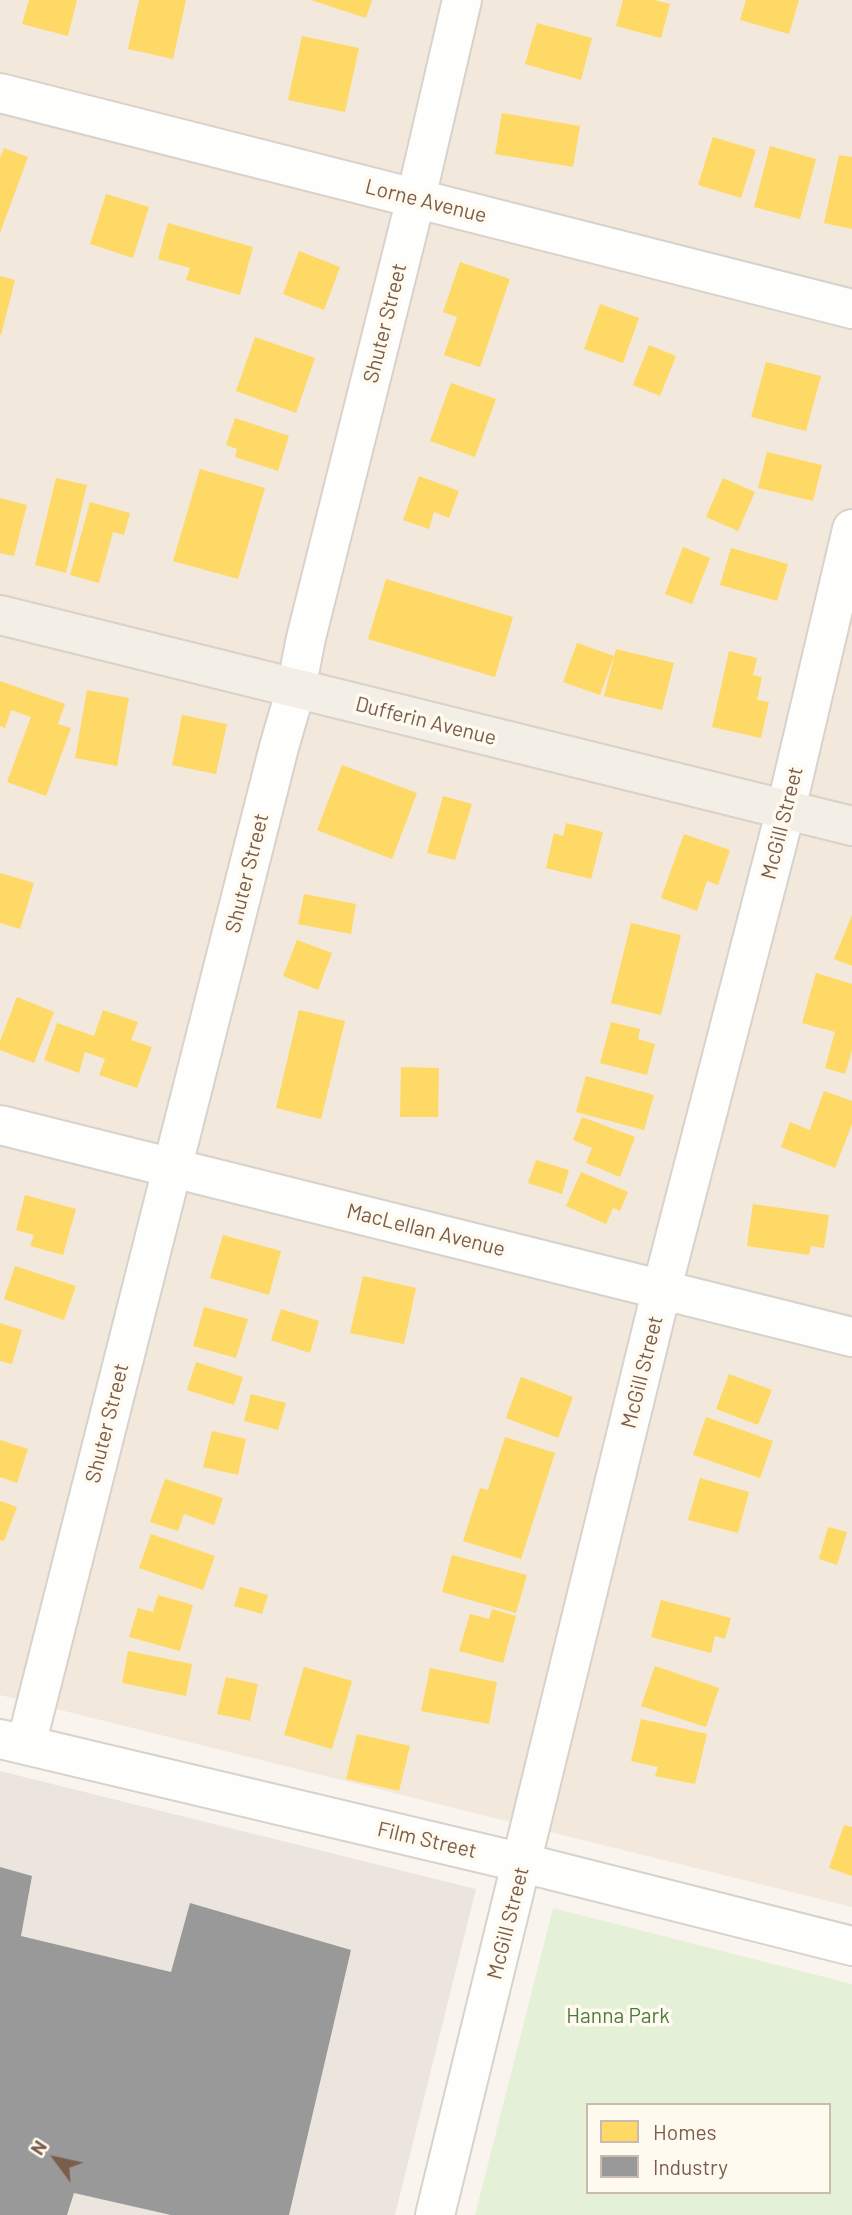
<!DOCTYPE html>
<style>
body{margin:0}
#map{position:relative;width:852px;height:2215px;overflow:hidden;background:#f9f5ee;font-family:Barlow,sans-serif}
canvas{display:block}
.legend{position:absolute;left:586px;top:2103px;width:245px;height:91px;box-sizing:border-box;background:#fffaf0;border:2px solid #cabbae;margin:0;padding:9px 12px;list-style:none;font-size:21px;color:#7a5d4a}
.legend li{display:flex;align-items:center;gap:14px;height:35px}
.legend b{width:35px;border:2px solid #cabbae}
.north{position:absolute;left:21px;top:2124px;width:70px;height:70px;-webkit-text-stroke:5px #fffaf0;paint-order:stroke;rotate:303deg;font-size:19px;font-weight:700;line-height:28px;text-align:center;color:#7a5d4a}
.north::after{content:'';display:block;margin:auto;width:24px;height:32px;background:#7a5d4a;clip-path:polygon(50% 0,100% 100%,50% 72%,0 100%)}
</style>
<div id="map">
<canvas width="852" height="2215"></canvas>
<ul class="legend">
<li><b style="height:19px;background:#ffd966"></b>Homes</li>
<li><b style="height:19px;background:#999"></b>Industry</li>
</ul>
<div class="north">N</div>
</div>
<script>
const ctx = document.querySelector('canvas').getContext('2d');
ctx.lineJoin = 'round';
function fill(path, color) {
  ctx.fillStyle = color;
  ctx.fill(path, 'evenodd');
}
function trace(path, color, width, dash) {
  ctx.strokeStyle = color;
  ctx.lineWidth = width;
  ctx.lineCap = dash ? 'butt' : 'round';
  ctx.setLineDash(dash || []);
  ctx.stroke(path);
}
function drawText(font, color, halo, rows, align = 'center') {
  ctx.font = font + ' Barlow,sans-serif';
  ctx.lineWidth = 7;
  ctx.setLineDash([]);
  ctx.textBaseline = 'middle';
  ctx.strokeStyle = halo;
  ctx.fillStyle = color;
  for (const [text, x, y, turn = 0] of rows) {
    ctx.save();
    ctx.translate(x, y);
    ctx.rotate((+turn || 0) * Math.PI / 180);
    ctx.textAlign = isNaN(turn) ? turn : align;
    if (halo) ctx.strokeText(text, 0, 0);
    ctx.fillText(text, 0, 0);
    ctx.restore();
  }
}
const residential = new Path2D(`
 M0,0H852V1907L0,1695Z`);
const industrial = new Path2D(`
 M0,1771L476,1889L395,2215H0Z`);
const green = new Path2D(`
 M553,1908L852,1984V2215H475ZM588,2105H829V2192H588Z`);
const homes = new Path2D(`
 M29,0H77L68,36L22,24Z
 M139,0H186L173,59L128,49Z
 M311,0H372L366,18Z
 M623,0H654L670,4L661,38L616,26Z
 M746,0H799L789,34L740,20Z
 M537,23L592,38L581,80L525,64Z
 M302,36L359,48L345,112L288,100Z
 M502,113L580,126L573,167L495,154Z
 M713,137L756,150L741,198L698,185Z
 M770,146L816,159L800,219L754,207Z
 M4,148L28,157L0,233V158Z
 M839,155L852,157V229L824,223Z
 M106,194L149,207L133,258L90,244Z
 M168,223L253,247L240,295L186,280L190,268L158,259Z
 M299,251L340,267L324,310L283,294Z
 M460,262L510,279L480,367L444,355L457,317L443,312Z
 M0,276L15,280L1,335H0Z
 M600,304L639,318L623,363L584,349Z
 M255,337L315,358L296,413L236,391Z
 M649,345L676,356L660,396L633,385Z
 M766,362L821,376L806,431L751,417Z
 M451,383L496,399L475,457L430,441Z
 M235,418L289,436L278,471L235,457L237,449L226,445Z
 M767,452L822,465L813,501L758,488Z
 M200,469L265,488L238,579L173,561Z
 M419,476L459,491L449,518L434,512L429,529L403,520Z
 M56,478L87,485L66,573L35,565Z
 M723,478L755,492L738,531L706,517Z
 M0,498L27,505L14,556L0,553Z
 M90,502L130,513L124,535L113,532L99,583L70,575Z
 M683,547L710,558L692,604L665,594Z
 M731,548L788,564L777,601L720,585Z
 M386,579L513,617L495,677L368,639Z
 M577,643L614,656L600,695L563,682Z
 M616,649L674,663L662,710L604,696Z
 M729,651L757,658L753,675L762,677L757,700L769,702L761,738L712,727Z
 M0,681L65,704L58,724L71,728L46,796L7,782L31,717L11,710L5,728L0,726Z
 M87,690L129,698L117,766L75,758Z
 M182,715L227,724L216,774L172,765Z
 M342,765L417,793L392,859L317,830Z
 M443,796L472,804L455,860L427,853Z
 M566,823L603,832L591,879L546,868L554,833L563,836Z
 M684,834L730,850L718,885L707,881L697,911L661,898Z
 M0,873L34,883L20,929L0,923Z
 M304,894L356,904L351,934L298,924Z
 M852,915V966L834,959Z
 M631,923L681,935L661,1015L611,1003Z
 M297,940L332,953L318,990L283,976Z
 M816,973L852,984V1050L845,1074L825,1068L835,1032L802,1023Z
 M17,997L54,1012L34,1063L0,1050V1041Z
 M103,1010L138,1022L131,1040L152,1047L137,1088L99,1075L105,1059L85,1052L79,1073L44,1060L57,1023L94,1036Z
 M299,1010L345,1021L321,1119L276,1108Z
 M611,1022L640,1029L638,1039L655,1044L647,1075L600,1063Z
 M401,1067L439,1068L438,1117H400Z
 M586,1076L654,1095L644,1130L576,1112Z
 M824,1091L852,1101V1124L835,1168L781,1147L790,1122L810,1130Z
 M582,1117L635,1137L620,1177L586,1163L592,1148L573,1140Z
 M536,1160L569,1170L562,1194L528,1183Z
 M581,1172L628,1192L620,1211L613,1208L606,1224L566,1206Z
 M25,1195L76,1209L63,1255L30,1246L34,1235L16,1230Z
 M753,1204L829,1215L824,1248L811,1246L809,1255L747,1246Z
 M223,1235L281,1251L269,1295L210,1278Z
 M15,1266L76,1286L64,1320L4,1299Z
 M363,1276L416,1288L404,1344L350,1333Z
 M204,1307L248,1319L236,1358L193,1346Z
 M281,1309L319,1321L310,1353L271,1340Z
 M0,1323L22,1330L12,1364L0,1361Z
 M196,1362L243,1377L234,1405L187,1390Z
 M729,1374L772,1390L758,1425L716,1409Z
 M521,1377L573,1397L558,1438L506,1418Z
 M251,1394L286,1403L278,1430L244,1421Z
 M706,1417L773,1441L760,1478L693,1455Z
 M212,1431L246,1439L238,1475L203,1467Z
 M505,1437L555,1453L521,1559L463,1541L480,1488L488,1490Z
 M0,1440L28,1449L17,1483L0,1477Z
 M700,1478L749,1492L738,1533L688,1520Z
 M165,1479L223,1498L214,1525L184,1514L178,1531L150,1522Z
 M0,1501L17,1507L4,1541L0,1540Z
 M828,1527L847,1532L837,1565L819,1559Z
 M151,1534L215,1556L203,1590L139,1568Z
 M452,1555L527,1575L516,1613L442,1592Z
 M240,1587L268,1595L262,1614L234,1606Z
 M158,1595L193,1605L180,1651L129,1637L138,1608L153,1612Z
 M661,1600L731,1618L725,1639L715,1636L711,1653L651,1637Z
 M492,1609L516,1616L503,1663L459,1651L470,1614L489,1619Z
 M128,1651L192,1664L186,1696L122,1683Z
 M655,1666L719,1688L706,1727L641,1706Z
 M304,1667L352,1681L332,1749L284,1735Z
 M430,1668L497,1682L489,1724L421,1711Z
 M226,1677L258,1684L250,1721L217,1714Z
 M641,1719L707,1734L695,1784L655,1776L658,1767L631,1761Z
 M357,1734L410,1746L399,1791L346,1779Z
 M844,1825L852,1827V1876L829,1868Z`);
const industry = new Path2D(`
 M0,1867L32,1876L21,1936L171,1972L190,1903L351,1950L289,2215H171L74,2193L67,2215H0Z`);
const minor = new Path2D(`
 M0,93L852,309
 M0,1125L852,1337
 M0,1739L523,1863L852,1946
 M26,1745L279,747L296,689L306,638L416,198L462,0
 M435,2215L662,1288L786,809L852,529`);
const major = new Path2D(`
 M0,615L852,826`);
const streetNames = [
 ["Lorne Avenue",426,201,14],
 ["Shuter Street",385,323,-76],
 ["Dufferin Avenue",426,721,14],
 ["McGill Street",782,823,-76],
 ["Shuter Street",247,873,-76],
 ["MacLellan Avenue",426,1230,14],
 ["McGill Street",642,1372,-76],
 ["Shuter Street",107,1423,-76],
 ["Film Street",427,1840,13],
 ["McGill Street",508,1923,-76]
];
const parkNames = [
 ["Hanna Park",618,2016]
];
fill(residential, '#f2e8db');
fill(industrial, '#ece5de');
fill(green, '#e5f1d7');
fill(homes, '#ffd966');
fill(industry, '#999');
trace(minor, '#d8d2cc', 42);
trace(major, '#dad1ca', 42);
trace(minor, '#fefefc', 38);
trace(major, '#f4efe6', 38);
drawText('21px', '#7a5d4a', '#fffaf0', streetNames);
drawText('21px', '#4d7a3e', '#fffaf0', parkNames);
</script>
